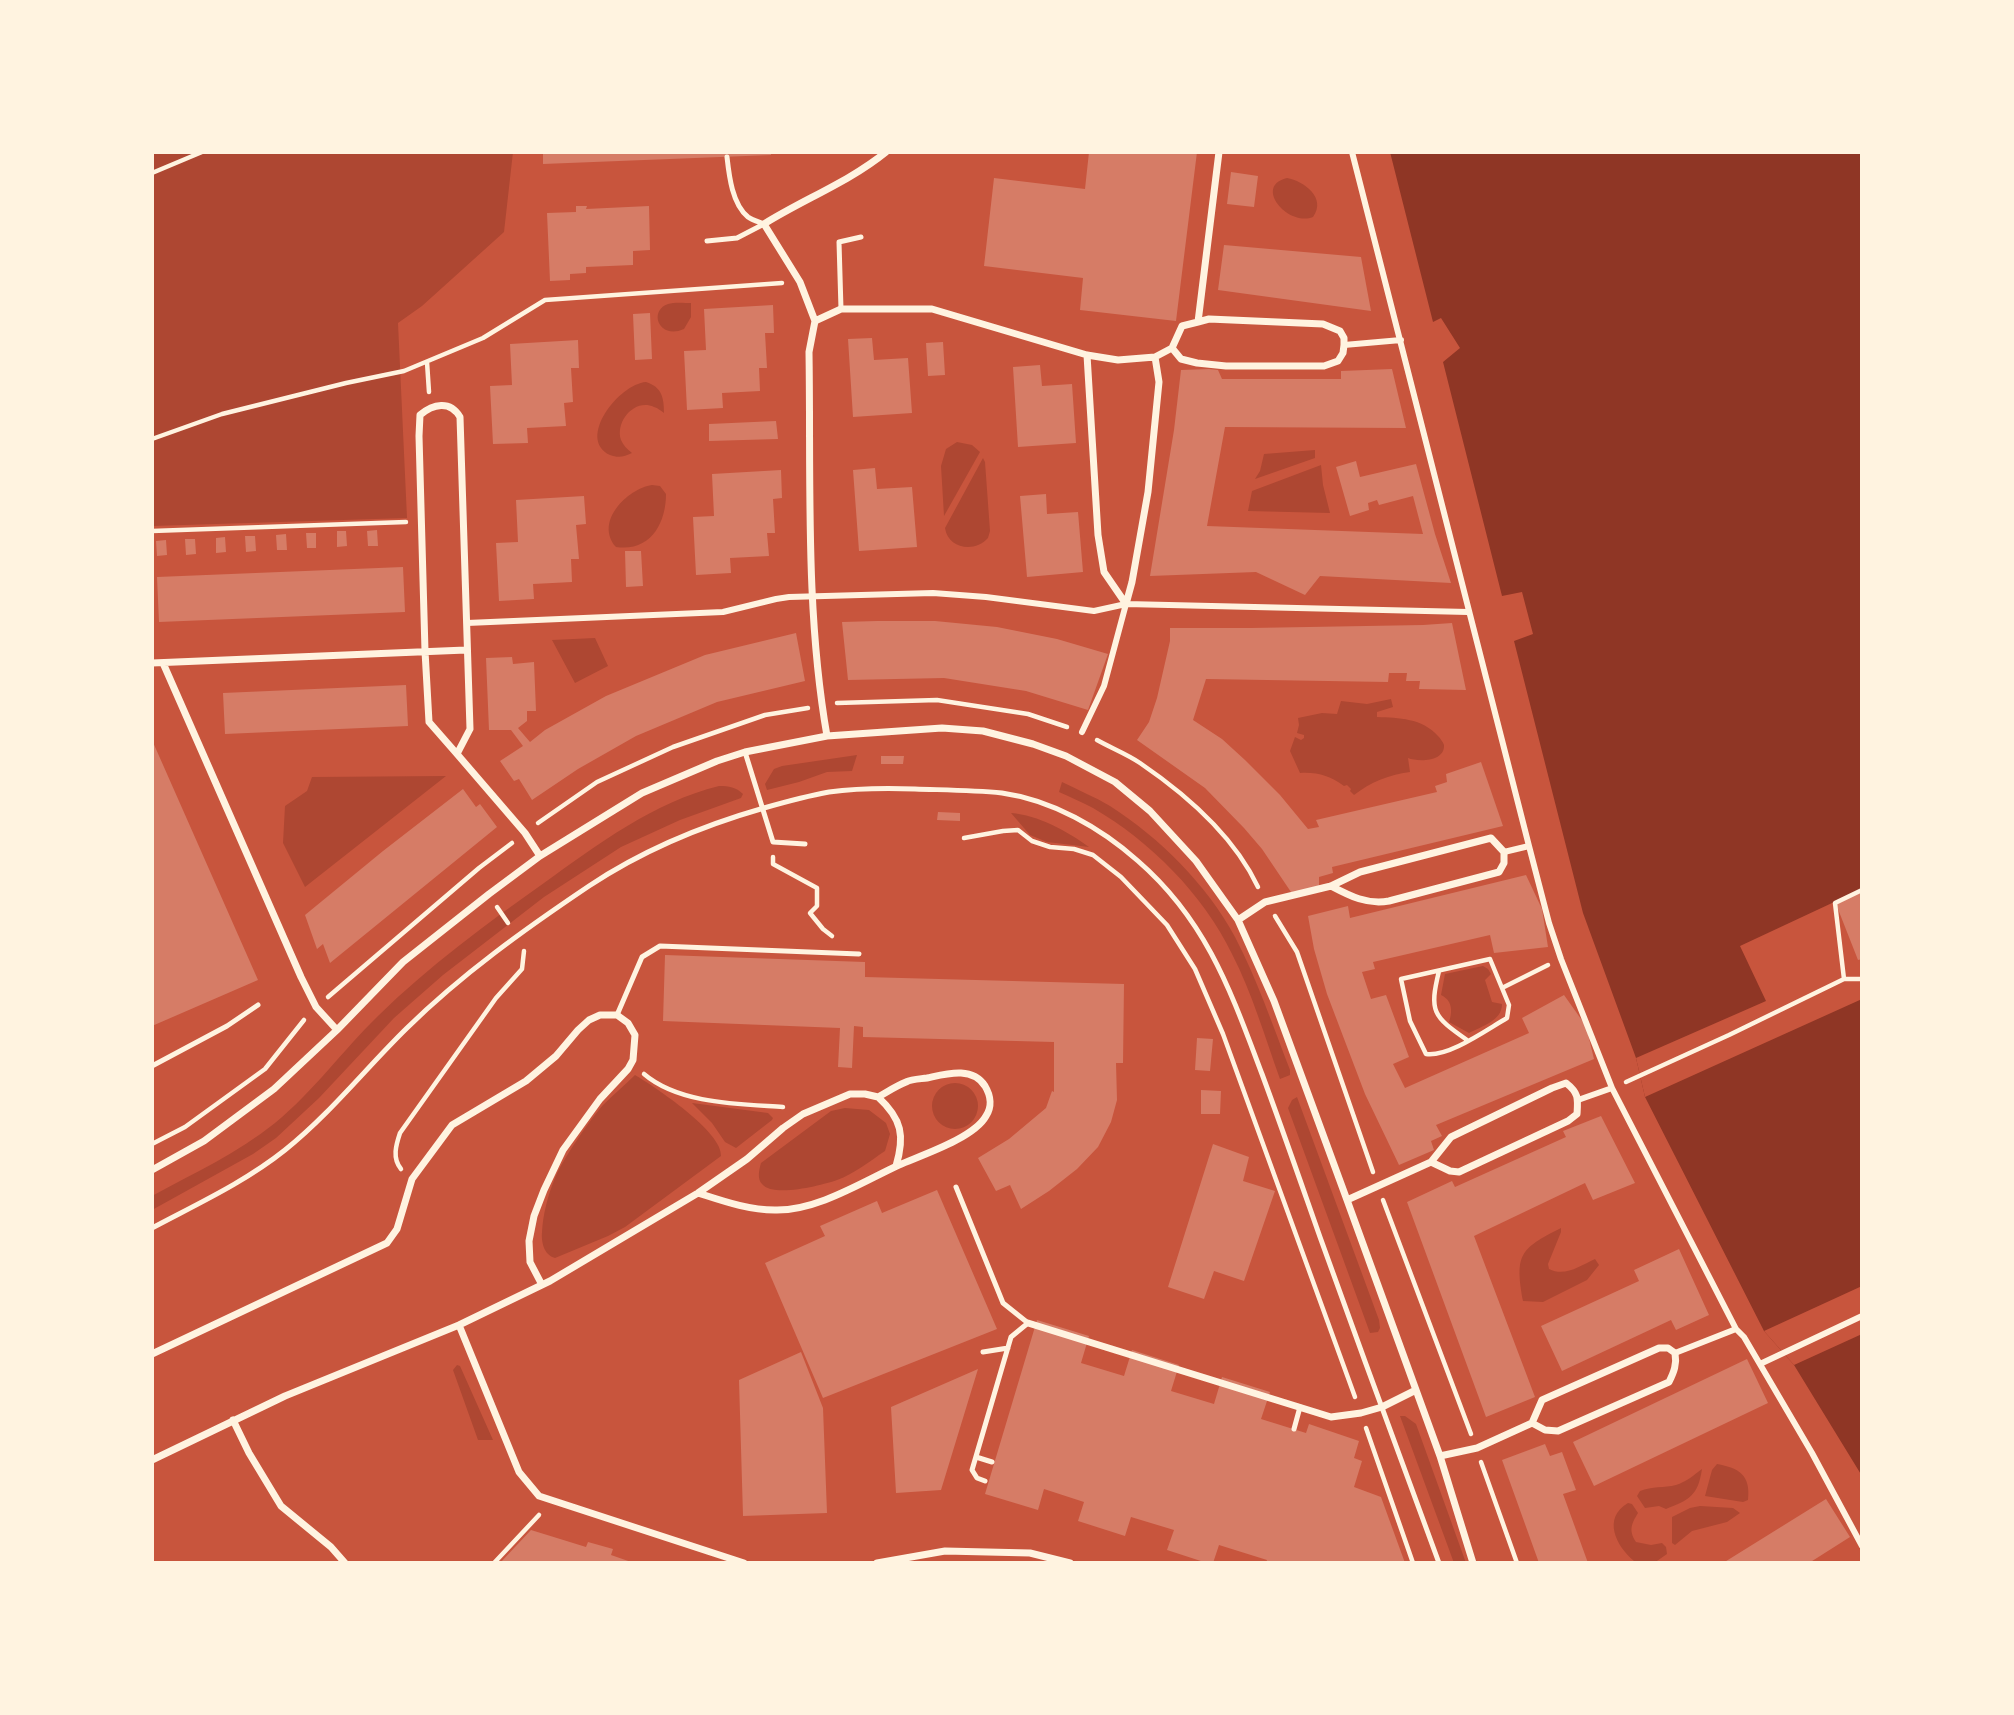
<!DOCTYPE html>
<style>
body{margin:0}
#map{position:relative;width:2014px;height:1715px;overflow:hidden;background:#c8553d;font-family:"PT Sans Narrow",sans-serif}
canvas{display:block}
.frame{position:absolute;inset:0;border:154px solid #fff3e0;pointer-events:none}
</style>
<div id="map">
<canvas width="2014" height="1715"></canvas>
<div class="frame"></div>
</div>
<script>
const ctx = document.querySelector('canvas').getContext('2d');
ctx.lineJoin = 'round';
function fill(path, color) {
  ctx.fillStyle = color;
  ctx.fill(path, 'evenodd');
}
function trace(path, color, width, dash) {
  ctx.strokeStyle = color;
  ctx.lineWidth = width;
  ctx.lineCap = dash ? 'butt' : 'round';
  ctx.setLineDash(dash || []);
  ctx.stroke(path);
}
const green = new Path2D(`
 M152,152H513L504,232L422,306L398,323L407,518L152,526Z
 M1287,178C1304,181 1327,198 1313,217C1288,227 1253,186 1287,178Z
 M691,303V317L684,329C659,340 648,311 668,304C674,302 684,303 691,303Z
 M646,382C662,387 664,398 664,413C661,411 658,408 654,407C635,398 615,421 621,440C623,445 627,449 632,453C624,457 618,458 610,455C576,439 619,384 646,382Z
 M957,442L972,445L980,452L944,516L941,466L946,449Z
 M1315,450V458L1255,479L1260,471L1264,454Z
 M983,458L985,462L990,531L988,538C975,553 948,549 945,528Z
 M1321,465L1323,485L1330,513L1248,511L1252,491Z
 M652,485L660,486L666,494C666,524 650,552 616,547C594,522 627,489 652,485Z
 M595,638L608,666L575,683L552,640Z
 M1391,699L1393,707L1377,712V717C1399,718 1422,718 1438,736C1440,738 1443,742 1444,745C1445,762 1418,762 1408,758L1410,772C1388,775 1371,782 1354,795L1350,791L1351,789L1347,785L1344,786C1330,776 1318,772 1300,773L1290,751L1295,737L1301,740L1304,738V735L1297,733L1299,725L1298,718L1322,713L1337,714L1341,701L1367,704Z
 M857,755L852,771L827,772L799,782L767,790L765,784L774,769L782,766Z
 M446,776L305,887L283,843L285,806L307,791L312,777Z
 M1062,782C1078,790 1095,797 1110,806C1160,838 1207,885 1235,937C1257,979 1273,1026 1290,1070V1075L1280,1079C1265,1037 1252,993 1232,954C1203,894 1150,841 1093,808C1082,802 1070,797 1059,792Z
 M719,786C729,786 736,787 743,794L741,798L680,820L621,847L544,897L443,975L394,1018L319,1098L276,1138L253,1154L152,1210V1196C194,1173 238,1153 275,1123C314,1091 343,1050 378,1016C429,966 486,924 544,883C598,844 654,802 719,786Z
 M1011,813C1038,815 1067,831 1089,847L1047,842L1030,835Z
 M1483,966L1488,969L1491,974L1485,980L1492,1002L1502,1004C1502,1021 1482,1026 1469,1033L1449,1022C1453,1011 1452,1000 1441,995L1445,974Z
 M635,1075C655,1087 723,1132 721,1156L625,1227L608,1236L555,1258C544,1255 541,1242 542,1232C543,1214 548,1195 555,1178C563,1159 589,1121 603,1105C613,1095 625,1085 635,1075Z
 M932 1106a23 23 0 1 1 46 0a23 23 0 1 1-46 0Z
 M1297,1097L1379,1320L1380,1328L1378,1332L1370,1333L1288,1108L1292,1100Z
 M692,1103L768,1113L773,1118L772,1120L736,1148L725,1142L712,1123Z
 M845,1108L869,1110L886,1123L890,1134L885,1151C870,1161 854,1174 837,1180C823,1185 773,1198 762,1184C757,1179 759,1170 761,1163L831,1111Z
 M1561,1228V1232L1548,1264L1549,1269C1565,1277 1580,1266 1595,1259L1599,1265L1587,1280L1543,1302L1523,1301C1515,1255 1519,1249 1561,1228Z
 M457,1365L460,1366L493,1440H478L453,1370Z
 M1400,1416H1405L1416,1424L1466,1563H1454Z
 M1717,1464C1739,1468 1751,1475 1748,1500L1743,1502L1705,1496L1712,1470Z
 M1702,1469C1698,1496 1689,1500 1666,1509L1659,1506L1645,1508L1637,1496L1640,1491C1652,1486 1664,1488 1676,1485C1686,1482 1694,1475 1702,1469Z
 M1628,1503L1632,1504L1638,1513C1632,1523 1628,1530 1636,1542L1651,1545L1662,1543L1666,1547L1667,1554L1654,1563L1634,1561C1616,1546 1602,1518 1628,1503Z
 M1700,1506L1733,1508L1740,1513L1727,1522L1692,1531L1675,1545L1672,1543V1517L1690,1508Z`);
const water = new Path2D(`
 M1390,152H1862V1476L1794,1365L1764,1331L1645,1097L1636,1058L1583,913L1514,641L1533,634L1522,592L1502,596L1443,362L1460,348L1441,318L1433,322Z`);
const pier = new Path2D(`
 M1862,889V999L1645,1097L1636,1058L1766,1001L1740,946Z
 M1862,1286V1334L1794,1365L1764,1331Z`);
const building = new Path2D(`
 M543,152H771V155L543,164Z
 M1089,152H1197L1176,321L1080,310L1083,278L984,266L994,178L1085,189Z
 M1231,172L1258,176L1254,207L1227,204Z
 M576,206H587L586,209L649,206L650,250L633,251V265L586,267V273L570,274V280L550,281L547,213L576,212Z
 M1224,245L1361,257L1371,311L1218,290Z
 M773,305L774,333H765L767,368H759L760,391L722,393L723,408L687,410L684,351L706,350L704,309Z
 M650,313L652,359L635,360L633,314Z
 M872,338L874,360L908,358L912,413L853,417L848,339Z
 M578,340L579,368H571L573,402L564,403L566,426L527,428L528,443L493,444L490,386L512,385L510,344Z
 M943,342L945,375L928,376L926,343Z
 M1040,365L1042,386L1072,384L1076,443L1018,447L1013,367Z
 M1209,369L1218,370L1222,379H1341V371L1392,369L1406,428L1225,427L1207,526L1423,534L1413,496L1379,505L1377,500L1368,503L1369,510L1350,516L1336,467L1356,461L1360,477L1416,464L1435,534L1451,583L1320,576L1305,595L1256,572L1150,576L1174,430L1181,370Z
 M776,421L778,439L709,441V424Z
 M875,468L877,489L912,487L917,547L859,551L853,470Z
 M781,470L782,498L773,499L775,533H767L769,556L730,558L731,573L696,575L693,517L714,516L712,474Z
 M1046,494L1047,514L1078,512L1083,572L1027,577L1020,496Z
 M584,496L586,524L576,525L579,559H571L572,582L533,584L534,599L499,601L496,543L518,542L516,500Z
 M377,530L378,546H368L367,531Z
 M337,531H346L347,546L337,547Z
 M306,533H316V548H307Z
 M286,534L287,550H277L276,535Z
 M245,536H255L256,551L246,552Z
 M225,537L226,552L216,553V538Z
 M185,539H195L196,554L186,555Z
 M166,540L167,555L157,556L156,541Z
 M625,551H641L643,586L626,587Z
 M403,567L405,612L159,622L157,577Z
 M877,621H935L997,627L1057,639L1108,654L1088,710L1026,691L944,678L848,680L842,622Z
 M1452,623L1466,690L1419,689L1420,681H1406L1407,673H1389L1388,682L1206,679L1193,720L1222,739L1245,760L1280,795L1308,829L1319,827L1316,820L1437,792L1435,786L1447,782L1446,774L1481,762L1503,826L1332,867L1333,873L1319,877V889L1293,895L1262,849L1244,828L1205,788L1137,740L1149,722L1157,698L1170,641V628H1251L1423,625Z
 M796,633L805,681L717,702L636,736L578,769L532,800L519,779L514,781L500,761L523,746L511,730H489L486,658L512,657L513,664L534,662L536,711H527V721L518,728L530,742L545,730L606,696L705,655Z
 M406,685L408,726L225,734L223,693Z
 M152,740L258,980L152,1026Z
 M881,756H904L903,764H881Z
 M463,789L476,807L480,804L497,827L330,963L323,944L317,949L305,915L383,851Z
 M938,812L960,813V821L937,820Z
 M1526,875L1542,909L1548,947L1494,953L1490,935L1373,962L1375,969L1362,972L1371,999L1386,995L1409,1057L1393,1064L1405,1088L1529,1033L1522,1018L1564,995L1586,1026L1594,1059L1436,1125L1442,1136L1431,1141L1434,1150L1399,1165L1365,1094L1327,994L1314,949L1308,916L1348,906L1350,918Z
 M1862,892V959L1858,960L1836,904Z
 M665,955L865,962V977L1124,984L1123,1063H1116L1117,1100L1111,1122L1098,1147L1077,1169L1049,1191L1021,1209L1010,1185L996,1191L978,1158L1009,1139L1046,1108L1052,1091L1054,1092V1042L863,1037V1027L854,1026L852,1068L838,1067L840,1028L663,1021Z
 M1197,1038L1213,1039L1210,1071L1195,1070Z
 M1201,1090L1221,1091L1220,1114H1201Z
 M1601,1116L1635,1183L1593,1200L1585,1183L1474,1236L1535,1397L1486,1417L1407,1202L1452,1181L1455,1187L1566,1137L1563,1131Z
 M1213,1144L1249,1157L1243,1181L1275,1191L1244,1281L1214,1271L1204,1299L1168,1287Z
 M937,1190L997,1329L823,1398L765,1263L825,1236L820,1226L877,1201L882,1213Z
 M1679,1249L1709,1315L1676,1330L1671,1320L1562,1371L1541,1326L1639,1281L1634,1270Z
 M1037,1320L1089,1336L1081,1363L1124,1376L1132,1350L1179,1365L1171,1391L1214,1404L1222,1377L1270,1392L1261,1419L1306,1433L1309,1424L1359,1441L1354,1458L1362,1461L1354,1487L1381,1497L1405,1563H1266L1267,1560L1219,1545L1213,1563H1207L1167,1550L1174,1530L1131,1517L1125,1536L1078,1521L1084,1502L1044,1489L1038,1510L985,1494Z
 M801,1352L823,1408L827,1513L743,1516L739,1380Z
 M1747,1359L1768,1403L1594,1486L1573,1442Z
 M978,1369L941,1490L896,1493L891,1407Z
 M1545,1444L1550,1456L1562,1452L1576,1490L1563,1494L1588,1563H1539L1502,1460Z
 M1826,1499L1850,1537L1809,1563H1723Z
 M531,1530L586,1547L588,1542L613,1549L611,1555L634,1563H500Z`);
const path = new Path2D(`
 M152,173L202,152
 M427,362L429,392
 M152,439L222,414L346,383L404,371L483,338L545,300L782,283
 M152,531L406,522
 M837,703L937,700L1028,714L1067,727
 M1097,740C1111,748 1127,754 1140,763C1187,795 1234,836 1258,887
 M538,823L597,782L673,747L765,715L808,708
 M964,838L1003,831L1018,830L1032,841L1050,847L1074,849L1093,855L1121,877L1167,925L1195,969L1223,1034L1355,1397
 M773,857V864L817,888V906L810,913L823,929L832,936
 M497,907L508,923
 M1275,916L1297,952L1373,1172
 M1439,971C1429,1012 1433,1016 1467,1040
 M1844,979L1835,903L1862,890
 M1502,988L1509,1005L1507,1018C1486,1030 1449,1057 1426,1054L1410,1021L1401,979L1490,959L1502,988L1548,965
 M328,997L479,868L512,843
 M644,1074C679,1104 739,1104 783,1107
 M1626,1082L1729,1035L1844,979H1862
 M152,1144L185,1127L265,1069L304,1020
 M401,1169C392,1158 396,1145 400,1133L496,998L522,969L524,951
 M1383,1200L1471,1434
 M1366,1428L1413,1563
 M1481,1462L1517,1563
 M494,1563L539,1515`);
const service = new Path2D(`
 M727,157C729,175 732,204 748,217C752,220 759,222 764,224
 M707,241L737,238L764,224
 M841,309L839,242L861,237
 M745,752L773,842L805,844
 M617,1015L642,957L660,946L859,954
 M152,1066L227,1026L258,1005
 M956,1187L1003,1303L1028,1323L1011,1337L972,1470L977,1478L985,1481
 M152,1228C197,1204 245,1182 285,1150C330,1114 366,1068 407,1028C462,974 525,929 589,886C643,850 701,826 764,808C785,802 807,796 829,792C858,788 886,788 915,789C944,790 973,790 1002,793C1052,800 1101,828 1138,861C1207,921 1231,992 1262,1074C1282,1128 1301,1183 1320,1237C1359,1346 1399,1454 1439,1563
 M983,1352L1008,1348
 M1294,1429L1300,1407
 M976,1457L992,1462`);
const pedestrian = new Path2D(`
 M1352,152L1529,846L1549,923L1561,959L1612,1088L1736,1329L1744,1337L1812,1453L1862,1546
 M1344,345L1401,340
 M467,623L723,612L776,599L789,597L933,593L986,597L1094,611L1126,604L1468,612
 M1082,732L1104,686L1126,604
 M1504,852L1529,846
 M1578,1100L1612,1088
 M1675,1353L1736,1329
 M1760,1364L1862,1316`);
const minor = new Path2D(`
 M815,321L809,352C811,479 805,610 827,736
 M815,321L841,309H932L1087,355L1118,360L1155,357L1172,348
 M815,321L800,282L764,224C804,199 849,182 886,152
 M1172,348L1181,359L1197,363L1226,366H1324L1338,361L1343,353L1344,345V338L1340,331L1323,324L1209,319L1198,322
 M1172,348L1182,326L1198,322L1219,152
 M1087,355L1098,535L1104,572L1126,604
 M1126,604L1132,582L1148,492L1159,382L1155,357
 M152,663L466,650
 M163,663L301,977L316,1007L337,1030
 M457,754L429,722L425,651L419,436L420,415C433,404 450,400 460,417L470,729L457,754L525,833L540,856
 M1238,920L1265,902L1331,886L1360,872L1491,838L1504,852V863L1499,872L1389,901C1367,905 1350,896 1331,886
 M878,1097C902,1119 905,1136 896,1166
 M152,1170L204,1141L274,1089L337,1030L403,962L489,894L540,856L642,793L717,761L745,752L827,736L942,728L983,731L1033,744L1066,756L1115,782L1150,811L1196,861L1238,920L1274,1001L1347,1200L1440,1456L1473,1563
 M1347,1200L1431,1162L1451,1137L1552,1088L1566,1083C1579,1093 1578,1099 1577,1114L1568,1121L1459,1172L1450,1171L1431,1162
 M1028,1323L1331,1417L1361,1413L1382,1407L1416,1390
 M459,1325L519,1472L539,1496L744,1563
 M152,1354L387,1243L397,1229L412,1179L452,1125L526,1081L556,1056L578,1030L589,1020L600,1015H617L628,1023L635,1035L633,1060L628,1069L600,1099L563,1150L544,1190L534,1216L529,1241L530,1262L542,1285
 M233,1420L249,1453L281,1506L331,1547L345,1563
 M1440,1456L1477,1448L1532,1423L1542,1400L1659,1348H1668L1675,1353C1677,1364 1674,1372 1669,1382L1558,1431L1545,1430L1532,1423
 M152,1460L285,1396L459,1325L550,1281L698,1193L747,1159L783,1128L803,1114L850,1094H865L878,1097C887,1092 896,1086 906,1082C912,1079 920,1079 927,1078C946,1074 972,1066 985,1086C991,1096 992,1107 986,1116C974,1138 922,1155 899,1165C862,1182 817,1211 775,1210C748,1210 723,1201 698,1193
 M877,1563L945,1551L1030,1553L1070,1563`);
fill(green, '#ae4732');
fill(water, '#8f3625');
fill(pier, '#c8553d');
fill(building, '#d67c66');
trace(path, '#fff3e0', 4.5);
trace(service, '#fff3e0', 5);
trace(pedestrian, '#fff3e0', 6);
trace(minor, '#fff3e0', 7);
</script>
